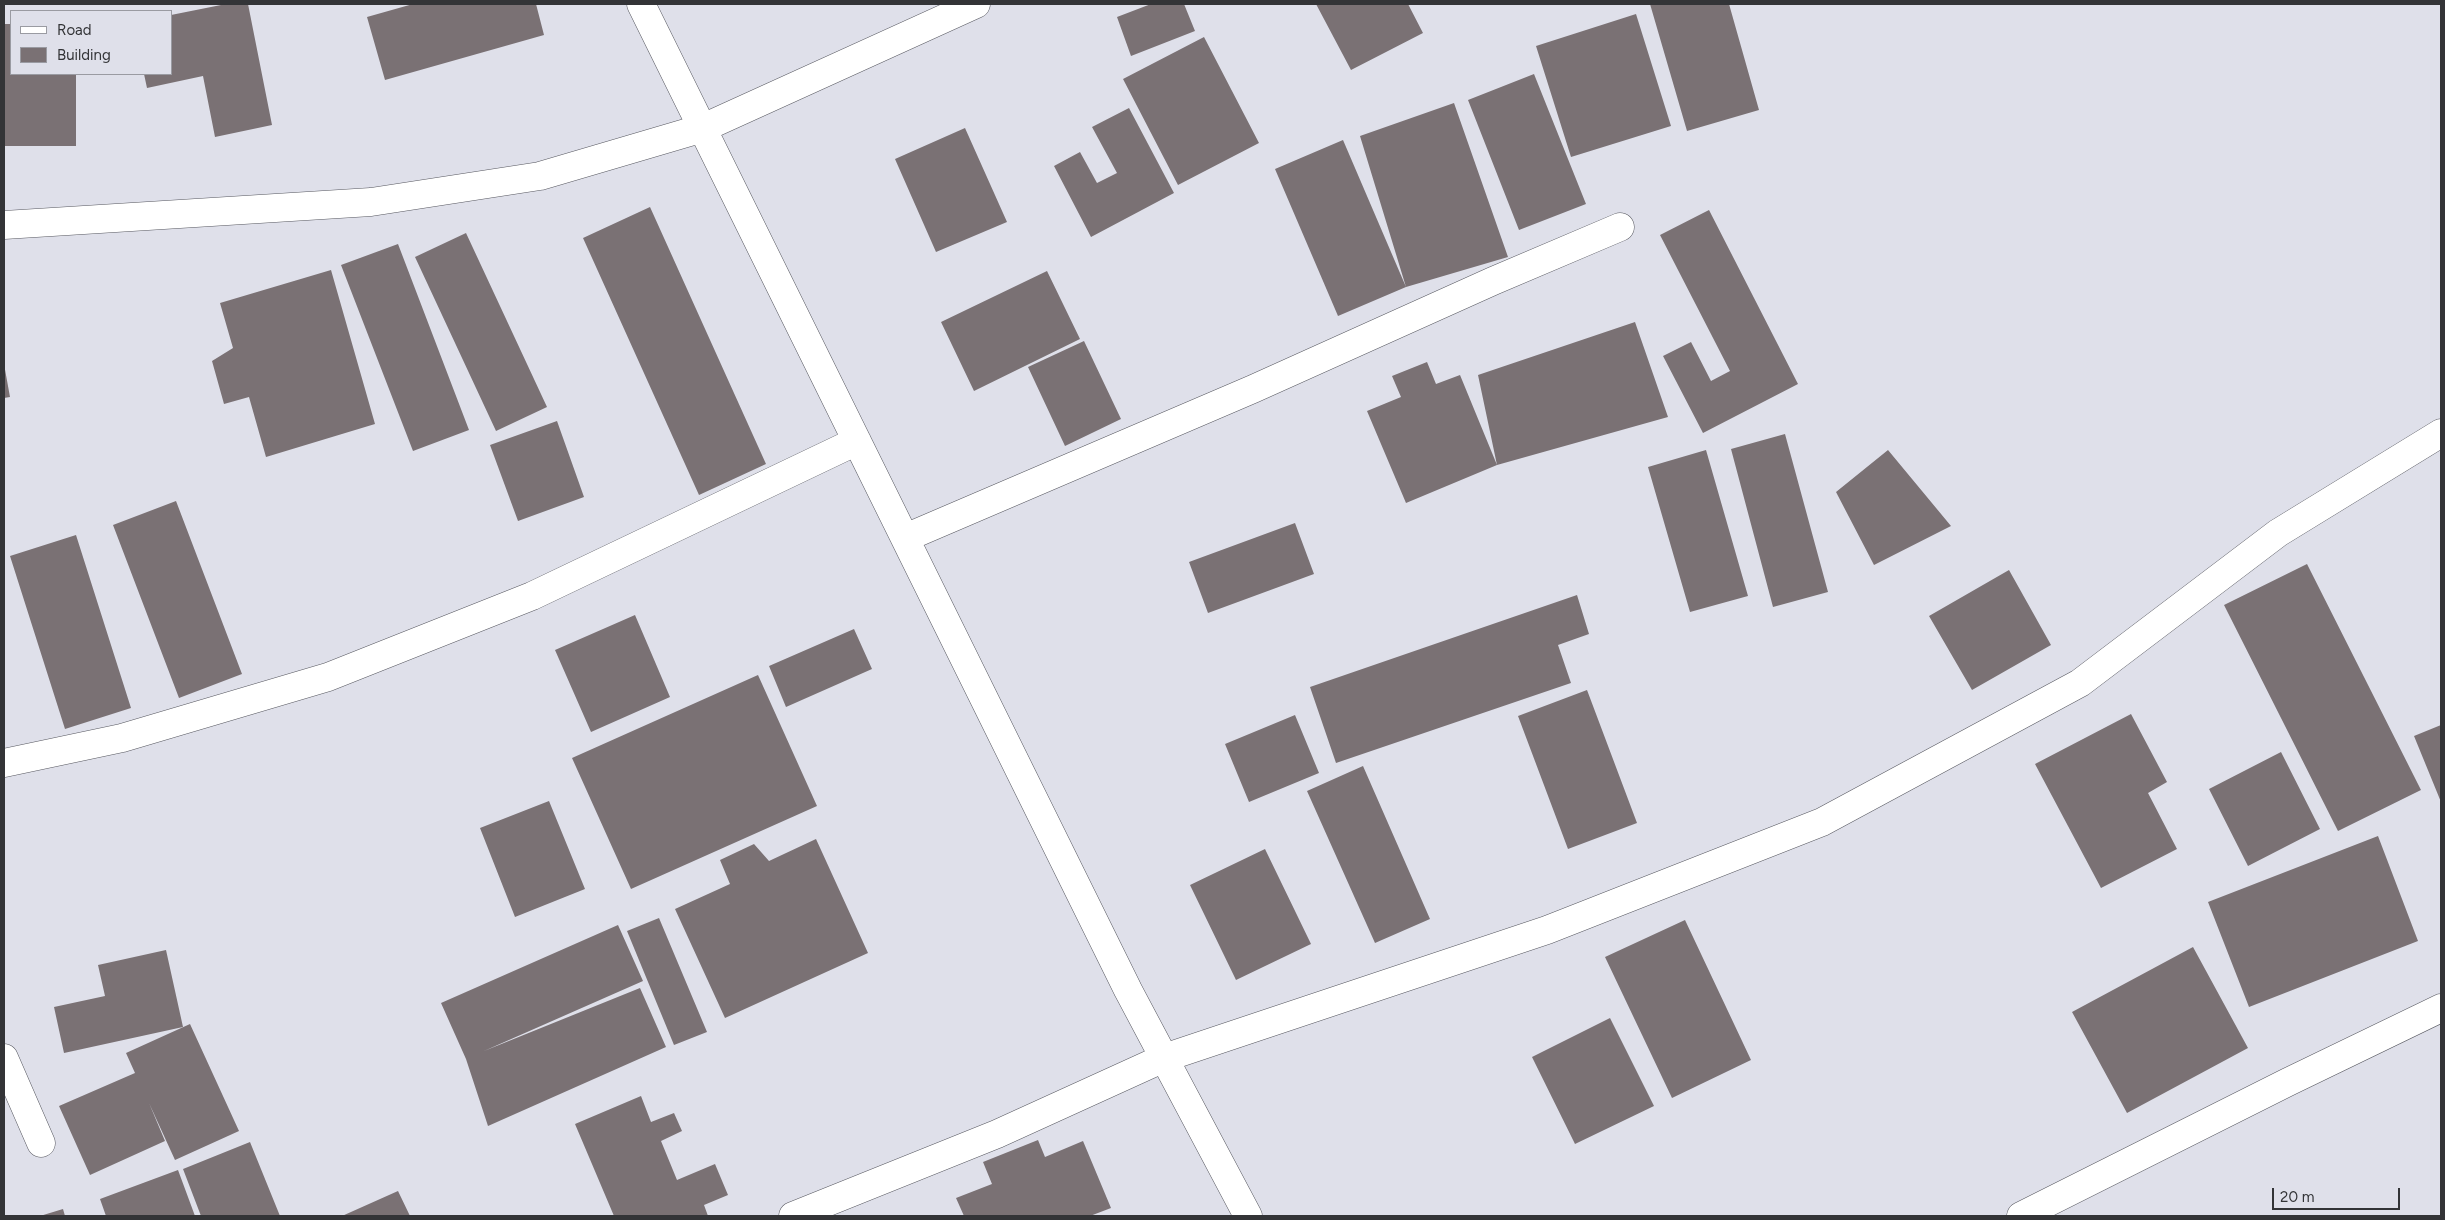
<!DOCTYPE html>
<style>
body{margin:0}
#map{position:relative;width:2445px;height:1220px;overflow:hidden;background:#dfe0ea;font-family:Figtree,sans-serif}
canvas{display:block}
.frame{position:absolute;inset:0;border:5px solid #333437;pointer-events:none}
.legend{position:absolute;left:10px;top:10px;width:162px;height:65px;box-sizing:border-box;background:#dfe0ea;border:1px solid #9a9ba2;margin:0;padding:6px 9px;list-style:none;font-size:15px;color:#333437}
.legend li{display:flex;align-items:center;gap:10px;height:25px}
.legend b{width:25px;border:1px solid #9a9ba2}
.scale{position:absolute;left:2272px;top:1188px;width:128px;height:22px;box-sizing:border-box;border:2px solid #333437;border-top:0;padding-left:6px;font-size:15px;line-height:18px;white-space:nowrap;color:#333437;-webkit-text-stroke:4px #dfe0ea;paint-order:stroke}
</style>
<div id="map">
<canvas width="2445" height="1220"></canvas>
<div class="frame"></div>
<ul class="legend">
<li><b style="height:6px;background:#fff"></b>Road</li>
<li><b style="height:14px;background:#7a7174"></b>Building</li>
</ul>
<div class="scale">20 m</div>
</div>
<script>
const ctx = document.querySelector('canvas').getContext('2d');
ctx.lineJoin = 'round';
function fill(path, color) {
  ctx.fillStyle = color;
  ctx.fill(path, 'evenodd');
}
function trace(path, color, width, dash) {
  ctx.strokeStyle = color;
  ctx.lineWidth = width;
  ctx.lineCap = dash ? 'butt' : 'round';
  ctx.setLineDash(dash || []);
  ctx.stroke(path);
}
const building = new Path2D(`
 M226,4H248L272,125L215,137L203,76L147,88L144,74H171V15Z
 M413,4H536L544,35L385,80L367,17Z
 M1151,4H1184L1195,31L1131,56L1117,17Z
 M1316,4H1408L1423,33L1351,70Z
 M1650,4H1729L1759,110L1687,131Z
 M1636,14L1671,126L1571,157L1536,46Z
 M4,24H11V74H76V146H4Z
 M1204,37L1259,143L1178,185L1123,79Z
 M1534,74L1586,204L1519,230L1468,100Z
 M1454,103L1508,257L1406,287L1360,136Z
 M1129,108L1174,193L1091,237L1054,166L1080,152L1097,183L1117,173L1092,127Z
 M965,128L1007,222L936,252L895,159Z
 M1343,140L1406,287L1338,316L1275,169Z
 M650,207L766,464L699,495L583,238Z
 M1709,210L1798,384L1703,433L1663,356L1691,342L1711,381L1730,371L1660,235Z
 M466,233L547,407L496,431L415,257Z
 M398,244L469,430L413,451L341,265Z
 M331,270L375,424L266,457L249,397L224,404L212,361L233,348L220,303Z
 M1047,271L1080,339L974,391L941,322Z
 M1635,322L1668,417L1497,465L1478,375Z
 M1084,341L1121,419L1065,446L1028,367Z
 M1427,362L1436,384L1460,375L1497,465L1406,503L1367,411L1401,397L1392,376Z
 M4,364L10,397L4,398Z
 M557,421L584,497L518,521L490,445Z
 M1785,434L1828,592L1773,607L1731,449Z
 M1706,450L1748,596L1690,612L1648,467Z
 M1888,450L1951,526L1874,565L1836,492Z
 M176,501L242,674L179,698L113,525Z
 M1295,523L1314,574L1208,613L1189,562Z
 M76,535L131,708L65,729L10,556Z
 M2307,564L2421,790L2338,831L2224,605Z
 M2009,570L2051,645L1972,690L1929,616Z
 M1577,595L1589,634L1558,645L1571,683L1336,763L1310,687Z
 M635,615L670,697L591,732L555,650Z
 M854,629L872,669L786,707L769,666Z
 M758,675L817,806L631,889L572,758Z
 M1587,690L1637,823L1568,849L1518,716Z
 M2131,714L2167,782L2148,793L2177,849L2101,888L2035,764Z
 M1295,715L1319,773L1249,802L1225,744Z
 M2441,725V802L2414,736Z
 M2281,752L2320,829L2248,866L2209,789Z
 M1363,766L1430,919L1375,943L1307,791Z
 M549,801L585,889L515,917L480,828Z
 M2378,836L2418,941L2249,1007L2208,902Z
 M816,839L868,953L725,1018L675,909L730,884L720,860L754,844L769,861Z
 M1265,849L1311,944L1236,980L1190,885Z
 M659,918L707,1032L674,1045L627,931Z
 M1685,920L1751,1060L1672,1098L1605,957Z
 M618,925L643,981L484,1051L640,988L666,1047L488,1126L466,1059L441,1003Z
 M2193,947L2248,1048L2127,1113L2072,1012Z
 M166,950L183,1027L64,1053L54,1007L105,996L98,965Z
 M1610,1018L1654,1106L1575,1144L1532,1057Z
 M190,1024L239,1131L175,1160L149,1103L165,1141L90,1175L59,1106L135,1073L126,1053Z
 M641,1096L651,1122L674,1113L682,1131L661,1141L677,1180L715,1164L728,1195L704,1205L708,1216H614L575,1124Z
 M1038,1140L1045,1157L1083,1141L1111,1208L1090,1216H964L956,1198L992,1184L983,1162Z
 M250,1142L280,1216H201L183,1169Z
 M178,1170L195,1216H106L100,1199Z
 M398,1191L410,1216H342Z
 M63,1209L65,1216H40Z`);
const minor = new Path2D(`
 M641,4L1128,990L1248,1216
 M4,225L371,202L540,176L703,128L976,4
 M905,538L1253,389L1493,281L1620,227
 M4,763L122,738L328,677L532,596L857,441
 M4,1058L41,1143
 M793,1216L997,1134L1164,1058L1547,930L1822,822L2080,683L2278,533L2441,433
 M2021,1216L2288,1082L2441,1008`);
fill(building, '#7a7174');
trace(minor, '#575860', 29);
trace(minor, '#fff', 28);
</script>
